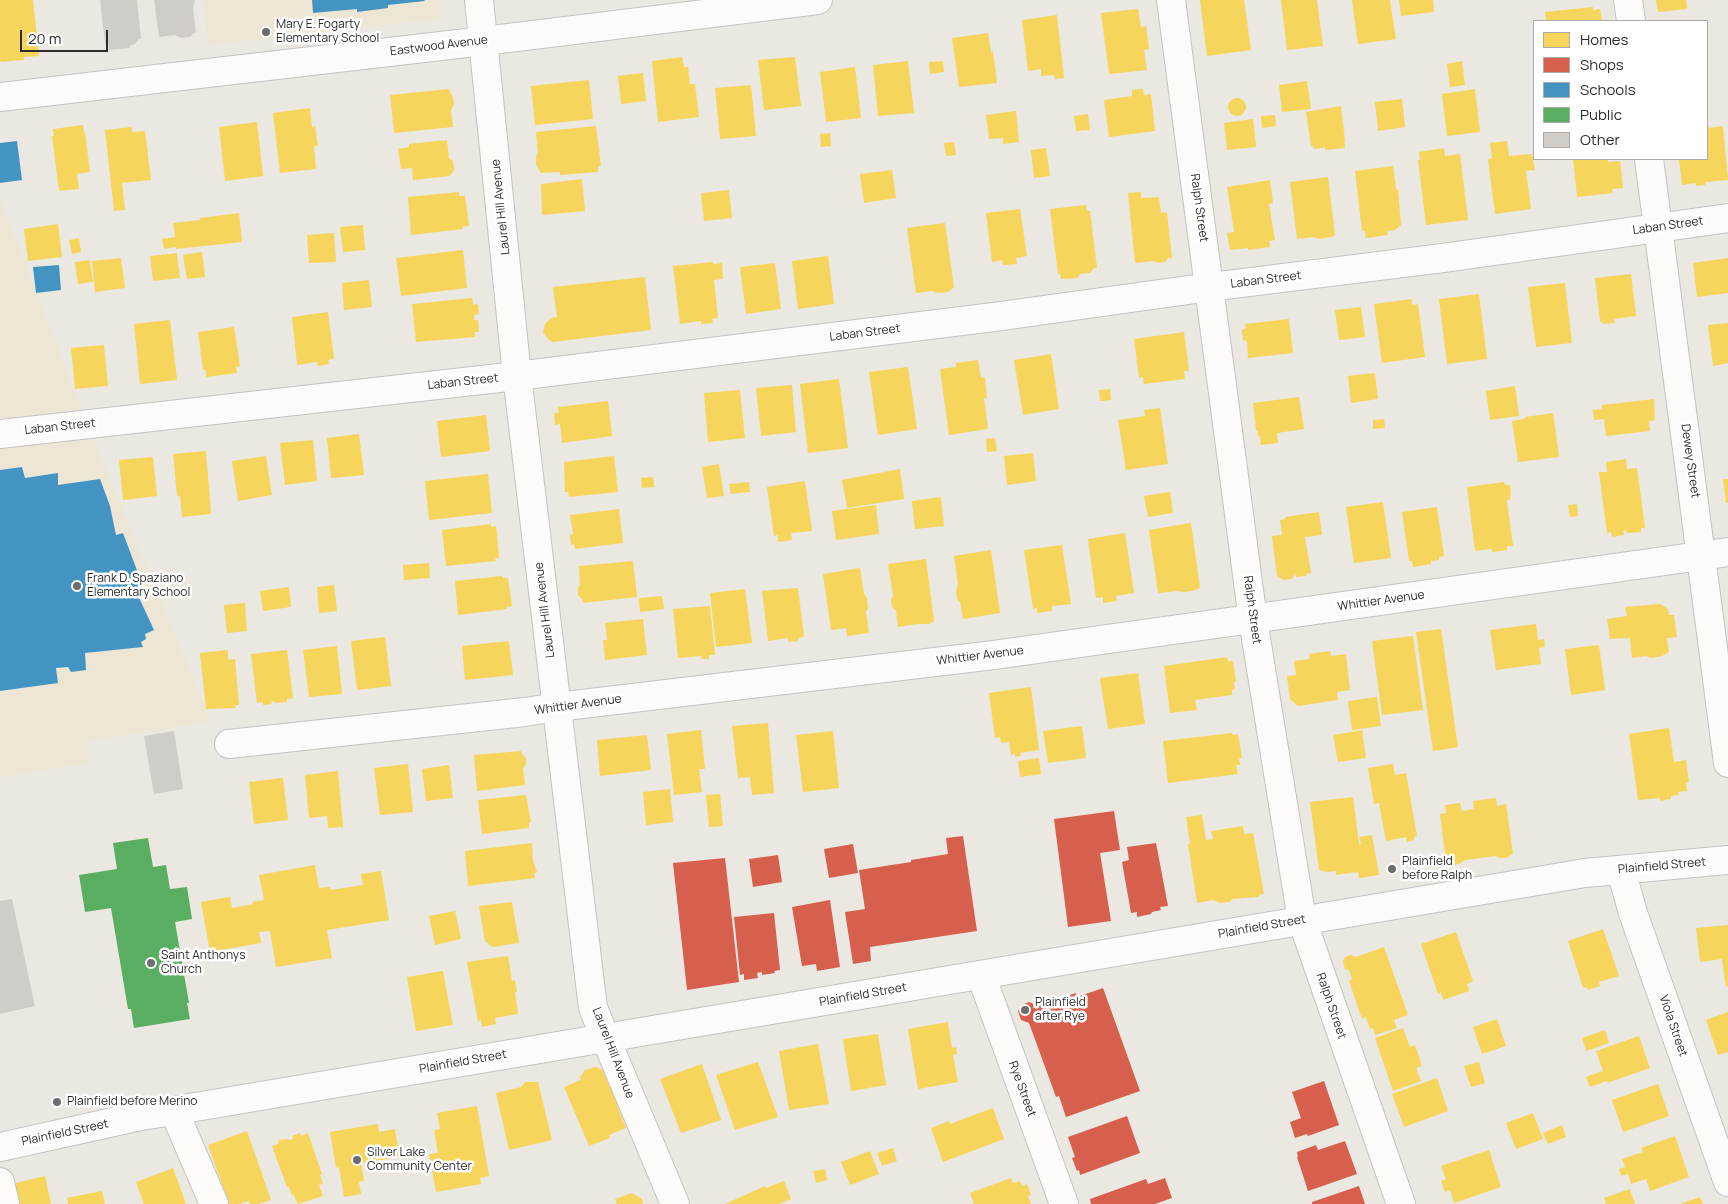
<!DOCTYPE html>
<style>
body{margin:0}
#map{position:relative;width:1728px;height:1204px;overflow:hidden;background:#ebe7e1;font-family:Manrope,sans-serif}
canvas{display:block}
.legend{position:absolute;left:1533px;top:20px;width:175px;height:140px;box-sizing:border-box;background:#fff;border:1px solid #ababab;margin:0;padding:6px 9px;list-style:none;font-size:15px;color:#2c2c2c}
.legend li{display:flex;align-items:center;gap:10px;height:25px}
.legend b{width:25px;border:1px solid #ababab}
.scale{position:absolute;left:20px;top:30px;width:88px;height:22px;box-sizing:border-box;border:2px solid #2c2c2c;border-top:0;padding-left:6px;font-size:15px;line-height:18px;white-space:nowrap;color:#2c2c2c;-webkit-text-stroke:4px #fff;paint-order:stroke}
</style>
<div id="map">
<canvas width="1728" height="1204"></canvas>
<ul class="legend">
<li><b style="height:14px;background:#f6d55c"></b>Homes</li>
<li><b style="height:14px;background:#d6604d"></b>Shops</li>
<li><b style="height:14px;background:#4393c3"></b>Schools</li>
<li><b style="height:14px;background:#5aae61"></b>Public</li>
<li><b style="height:14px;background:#d0cdc8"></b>Other</li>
</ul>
<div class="scale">20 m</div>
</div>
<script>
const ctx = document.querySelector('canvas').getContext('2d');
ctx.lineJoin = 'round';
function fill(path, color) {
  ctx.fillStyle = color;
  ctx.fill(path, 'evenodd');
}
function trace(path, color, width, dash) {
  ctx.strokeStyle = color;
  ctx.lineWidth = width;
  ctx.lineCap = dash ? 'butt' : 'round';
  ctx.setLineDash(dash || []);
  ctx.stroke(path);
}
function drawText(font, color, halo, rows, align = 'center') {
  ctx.font = font + ' Manrope,sans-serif';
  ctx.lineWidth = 5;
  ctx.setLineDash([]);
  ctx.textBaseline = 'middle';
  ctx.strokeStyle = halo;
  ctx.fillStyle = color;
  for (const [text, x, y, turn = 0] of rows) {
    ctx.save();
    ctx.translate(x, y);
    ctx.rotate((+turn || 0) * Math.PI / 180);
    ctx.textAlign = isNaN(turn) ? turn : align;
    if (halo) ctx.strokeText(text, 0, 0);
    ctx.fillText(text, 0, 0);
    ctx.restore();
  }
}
const education = new Path2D(`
 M203,0H439L441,19L208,45Z
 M0,199L98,450L211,721L86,742L89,763L0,777Z`);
const homes = new Path2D(`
 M0,0H33L39,56L24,57V60L1,62L0,60Z
 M1200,0H1244L1251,50L1207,56Z
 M1281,0H1317L1323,46L1287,50Z
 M1352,0H1390L1396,39L1358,44Z
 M1399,0H1433L1434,12L1401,16Z
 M1656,0H1686L1687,9L1658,12Z
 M1593,7V10L1600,9L1602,21H1546L1545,12Z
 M1138,9L1141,27L1146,26L1149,49L1144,50L1147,70L1109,74L1101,13Z
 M1057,15L1064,78L1055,79L1054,75L1041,76V69L1028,71L1022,20Z
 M988,33L991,52H993L997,83L959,87L952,38Z
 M682,57L684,67H688L690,84H695L699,117L658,122L652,61Z
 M795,57L801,106L764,110L758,60Z
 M908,61L914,113L878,116L873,65Z
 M943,61L944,72L930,74L929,62Z
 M1462,61L1465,85L1450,87L1447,64Z
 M855,67L861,118L826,122L820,72Z
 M643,73L646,101L621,104L618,76Z
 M589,80L593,119L535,125L531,86Z
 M1307,81L1311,109L1282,112L1279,85Z
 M751,85L756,136L720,139L715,88Z
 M449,89L453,98L454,104L451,110L453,127L394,133L390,95Z
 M1143,89L1144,95L1151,94L1155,131L1109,137L1104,100L1132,96V90Z
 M1475,89L1480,132L1447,136L1442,94Z
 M1228 107a9 9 0 1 1 18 0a9 9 0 1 1-18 0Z
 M1402,99L1405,127L1378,131L1375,102Z
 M1341,106L1345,141H1344L1345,148L1325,150V147L1315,149L1311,145L1306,112Z
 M310,108L312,127L315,126L318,146H314L316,169L280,173L273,113Z
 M1016,111L1019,142L1003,144V138L989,139L986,115Z
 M1088,114L1090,130L1076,131L1074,116Z
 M1275,115L1276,126L1262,128L1261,116Z
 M1253,119L1256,147L1227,150L1224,123Z
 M257,122L263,176L225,181L219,127Z
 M1707,122L1709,128L1723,126L1728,180L1706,182L1705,185L1696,186V183L1682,185L1679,159H1707Z
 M83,125L84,132H85L90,172L77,174L79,189L59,191L52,136H54L53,129Z
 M596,126L601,166H598V172L560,175V172L541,173L536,164V157L538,152L536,132Z
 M132,127V132L145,131L151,180L122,183L125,210L114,211L105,130Z
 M830,133L831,146L821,147L820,134Z
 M447,140L449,158L453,161L454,170L450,176L413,180L412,168L401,169L398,149L409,147V144Z
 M1507,141L1509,156L1532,154L1535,170L1526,171L1531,209L1495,214L1488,159L1492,158L1490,143Z
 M954,142L956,155L946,156L944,143Z
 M1046,148L1050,176L1034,178L1031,150Z
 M1444,148L1445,156L1460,154L1468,220L1426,225L1418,160H1420L1419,152Z
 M1573,159H1608V162L1620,161L1623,188L1612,189L1613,193L1577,197Z
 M1393,166L1396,189H1398L1401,225L1395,230L1387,231L1388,235L1366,238L1365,231H1362L1355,171Z
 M892,170L896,198L864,203L860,174Z
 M1328,177L1335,235L1332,237L1318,239L1314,237L1297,239L1290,182Z
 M582,179L585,211L542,215L541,184Z
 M1270,180L1273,203L1269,204L1275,240L1269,241L1270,247L1248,250V248L1230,250L1227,233L1234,232L1227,187Z
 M729,190L732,218L704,221L701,193Z
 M459,192V196H465L469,226L462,227L463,229L411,235L408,197Z
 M1141,192V198L1159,197L1161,213L1167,212L1172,258H1168L1165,262L1158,263L1154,261L1135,263L1128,193Z
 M1086,205L1087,211H1090L1097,268H1094L1090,273L1080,274L1078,278L1061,279L1060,274H1058L1050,209Z
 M1020,209L1027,256L1016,258L1017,264L1003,265L1002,260L992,262L986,213Z
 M239,213L242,242L176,249V247L164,249L162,239L175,237L173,223L200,220V218Z
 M945,223L954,287L948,292L938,293L932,291L916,293L907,228Z
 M58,224L62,257L28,261L24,229Z
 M363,225L365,250L343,252L340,227Z
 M334,233L336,262L309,263L307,235Z
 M79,238L81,252L72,254L69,240Z
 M463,250L467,288L401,296L396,258Z
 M202,252L205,277L187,279L183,255Z
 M177,253L180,278L153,281L150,256Z
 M828,256L834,304L798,309L792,261Z
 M121,258L125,288L95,292L92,261Z
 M1728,258V293L1697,297L1693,263Z
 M90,260L93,282L78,284L75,262Z
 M713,262V264L722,263L723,279L714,280L718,318L712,319L713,323L701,324V321L680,324L673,266Z
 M775,263L781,309L746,314L740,267Z
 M1631,274L1636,316L1614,319L1615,323L1603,324V322H1600L1595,278Z
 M645,277L651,330L553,342L549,340L543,332L545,324L551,318L557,317L553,287Z
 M369,280L372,307L344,310L342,283Z
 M1565,283L1572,343L1536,347L1528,287Z
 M1479,294L1487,359L1447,364L1439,299Z
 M472,298L473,305L478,304L479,314L474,315V320H478L479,332H475V337L416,342L412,304Z
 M1412,299V305L1418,304L1425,357L1382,363L1374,304Z
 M1361,307L1365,337L1339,340L1335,310Z
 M328,312L334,359L328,360L329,364L318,366L317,362L297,365L292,317Z
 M1289,319L1293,353L1248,358L1247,341L1243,340L1242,330L1246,328L1245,324Z
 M170,320L177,380L140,384L134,324Z
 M1728,323V363L1713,366L1708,325Z
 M234,327L240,366L236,367L237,373L206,377V370H203L198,332Z
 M1184,332L1189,371H1184L1185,379L1144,384L1143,377L1139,378L1134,339Z
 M104,345L108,386L75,389L71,348Z
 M1051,354L1059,409L1023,415L1014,360Z
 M978,360L981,378L985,377L987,398H984L988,429L949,435L940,369L956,367V363Z
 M908,367L917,429L878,435L869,372Z
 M1375,373L1378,399L1351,403L1348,376Z
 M839,379L848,448L808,453L800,384Z
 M792,385L796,432L761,436L756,388Z
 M1515,386L1519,416L1490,420L1486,391Z
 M1110,389L1111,400L1100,401L1099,390Z
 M740,390L745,438L708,442L704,393Z
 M1299,397L1304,429L1277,433L1278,443L1261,445L1260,436H1258V432L1256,430L1253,403Z
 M1654,399L1655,420L1649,421L1650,431L1606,436L1604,419L1594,420L1593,410L1602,409V405Z
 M608,401L612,436L562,443L560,424L555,425L554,413H559L558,407Z
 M1160,408L1168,464L1126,470L1118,420L1145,416L1144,410Z
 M1553,413L1559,457L1518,462L1512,421L1524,419L1525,417Z
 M486,415L490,451L441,457L437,421Z
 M1384,419L1385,428L1373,429V420Z
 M359,434L364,475L331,478L327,438Z
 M995,438L997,451L987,452L986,439Z
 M313,440L317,481L285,485L280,443Z
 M206,451L211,514L182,517L180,496H177L173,454Z
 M1033,453L1036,481L1007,485L1004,456Z
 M266,456L272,495L238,501L232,461Z
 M614,456L618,492L569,497L568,492H565L564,462Z
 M153,457L157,496L123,500L119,460Z
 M1626,459L1627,469L1637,468L1645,528H1641V532L1627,533L1626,530L1623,531L1624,535L1612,537L1611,532L1607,533L1599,472H1607L1606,462Z
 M719,464L724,496L707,498L702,467Z
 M900,469L904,499L847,508L842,480Z
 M488,474L492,513L429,520L425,481Z
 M653,477L654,487L642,488L641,478Z
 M1723,479H1728V503H1726Z
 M805,481L812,531L791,533L792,540L778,542V535L774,536L767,487Z
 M749,482L750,492L731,494L729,484Z
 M1504,482L1505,485H1510L1511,495L1510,496V500H1507L1513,546H1507V550L1492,552V549L1475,551L1467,487Z
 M1170,492L1173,513L1148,517L1144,496Z
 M941,497L944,526L915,529L912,501Z
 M1383,502L1391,558L1354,563L1346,507Z
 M1577,504L1578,516L1570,517L1568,505Z
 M876,505L879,534L836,540L832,511Z
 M1437,507L1444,556L1439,557V560L1431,561V564L1413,567L1412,561H1409L1402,512Z
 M619,509L623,543L575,549L574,544L571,545L570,535L573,534L570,515Z
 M1319,512L1322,535L1305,537L1311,573L1306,574V576L1296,577L1295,574L1292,579L1283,580L1277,576L1272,536L1282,535L1280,520L1285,519V517Z
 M1191,523L1200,588L1192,591L1184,592L1178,591L1158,593L1149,530Z
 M491,524V527L496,526L499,558H495L496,561L446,566L442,530Z
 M1125,533L1134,593L1116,596L1117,601L1103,603V597L1096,598L1088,539Z
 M1062,545L1071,604L1052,606V611L1037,613V608L1033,609L1024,550Z
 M991,550L1000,613L963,619L960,602L957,599L956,591L958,585L954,556Z
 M926,559L934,621L929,624H917L898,627L896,611L892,607L891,600L893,595L888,564Z
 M633,561L637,597L583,603L582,599L578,595V588L580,585L579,566Z
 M429,563L430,578L404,580L403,565Z
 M860,568L864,594L867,598L868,607L866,612L869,633L847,636L846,628L831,630L823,574Z
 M502,576L503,578H508L512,606L506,607L507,609L458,615L455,581Z
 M334,585L337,611L319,613L317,587Z
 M289,587L291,607L263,611L260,591Z
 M798,588L804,637L798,638V641L788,642V638L768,641L762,591Z
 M745,589L752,643L716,647L710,593Z
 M662,596L664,609L640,612L639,598Z
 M245,603L247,631L227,633L224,605Z
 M1660,604L1668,609L1669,615H1674L1677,637L1667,638L1669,652L1662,656L1651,658L1646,656L1632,658L1630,638L1610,639L1607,619L1627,616L1625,607Z
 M710,606L715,655H709V659H702L701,656L678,658L673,609Z
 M643,619L647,655L605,660L603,640H607L605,623Z
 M1536,624L1538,640L1544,639L1545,647L1539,648L1541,664L1496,670L1490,630Z
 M1441,629L1458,747L1433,751L1416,632Z
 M1413,636L1423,710L1382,715L1372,641Z
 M385,637L391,686L357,690L351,641Z
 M509,641L513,675L465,680L462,646Z
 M1599,645L1605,690L1571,695L1565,649Z
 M337,646L342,694L309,697L303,650Z
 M228,650V660L235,659L239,705H235L236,708L206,709L200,653Z
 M287,650L293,698L287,699V702L275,703V701L271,702L272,704L263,705V702L257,703L251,654Z
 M1330,651L1331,656L1346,654L1350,690L1337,692L1338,700L1298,706L1290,699L1287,676L1296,675L1294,661L1310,659L1309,654Z
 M1227,657L1228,661H1233L1236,681L1234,682L1235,689L1232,690V695L1195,700L1197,710L1170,713L1164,666Z
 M1138,673L1145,724L1108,729L1100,678Z
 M1031,687L1039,750L1020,753L1021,756L1015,757V754L1011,755L1009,742L1001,743L1000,737L995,738L989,693Z
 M1377,697L1381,726L1352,730L1348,701Z
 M768,723L774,793L752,795L750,777L738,778L732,726Z
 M1082,726L1086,758L1048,763L1043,731Z
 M1669,728L1674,762L1686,760L1689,782L1686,783L1687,791L1678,792L1679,795L1671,796V799L1660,801V798L1638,800L1629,734Z
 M701,730L705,769H699L702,792L674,795L667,734Z
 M1362,730L1366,758L1338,762L1333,735Z
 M833,731L839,788L803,792L796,735Z
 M1232,733V735L1238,734L1242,758L1239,759L1240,765H1236L1238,774L1168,783L1163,741Z
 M647,735L651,770L600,776L597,740Z
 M521,751L522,754L526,758V764L523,768L525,785L477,791L474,755Z
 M1039,758L1041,774L1020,777L1018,761Z
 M408,764L413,812L380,815L374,768Z
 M1393,764L1395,775L1406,773L1417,836L1414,837V840L1407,842L1406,837L1386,841L1379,803L1374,804L1368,768Z
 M449,765L453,798L426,801L422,769Z
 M338,771L343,827L328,828L327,816L309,818L305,775Z
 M283,778L288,820L254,824L249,782Z
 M670,789L673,822L646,825L643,792Z
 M720,794L723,826L709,827L706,795Z
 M526,795L531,822L529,823V828L482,834L478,800Z
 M1353,797L1359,844H1361L1359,837L1372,835L1379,875L1359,878L1358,872L1336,875V871L1327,872L1319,870L1310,802Z
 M1496,798L1497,806L1506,804L1513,854L1506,858H1500L1495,856L1465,860L1459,864L1452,865L1446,862L1440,814L1446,813L1445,805L1460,803L1462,811L1474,809L1473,801Z
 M1202,815L1206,840L1213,839L1211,831L1243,826L1244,834L1253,833L1264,894H1261L1258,897L1232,899L1230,902L1220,903L1213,900L1197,903L1188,844H1190L1186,817Z
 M532,843L533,861L537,872L534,874L535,878L468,886L465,851Z
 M315,865L319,888L330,887L331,890L363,885L361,874L381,871L389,920L327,930L332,958L276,967L270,931L259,932L261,943L210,952L201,902L230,897L232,908L253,904L252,902L264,900L259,875Z
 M512,902L519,943L492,947L485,941L479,906Z
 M455,911L461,939L435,945L429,916Z
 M1728,925V986L1726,987L1722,959L1700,962L1696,928Z
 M1603,929L1619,976L1599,982L1600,986L1588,990L1586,987L1583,988L1568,941Z
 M1456,932L1473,981L1467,984L1469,991L1443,1000L1441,992L1438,994L1421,944Z
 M1384,947L1408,1015L1394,1020L1397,1028L1375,1035L1373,1028L1370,1029L1366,1017L1362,1019L1349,981L1352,979L1349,970L1345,969L1343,962L1345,957L1351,955L1356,957Z
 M508,956L512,981L515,980L517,992H515L518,1014L495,1018L496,1024L482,1027L481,1020L478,1021L467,962Z
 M443,971L453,1025L416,1031L407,977Z
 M1728,1012V1052L1718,1055L1706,1020Z
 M1497,1019L1506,1046L1482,1054L1473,1027Z
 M948,1022L952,1048L956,1047L957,1054L953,1055L958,1082L918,1089L908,1029Z
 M1403,1028L1410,1047L1415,1045L1422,1066L1416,1068L1421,1081L1393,1091L1375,1038Z
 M1605,1030L1609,1043L1586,1051L1582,1038Z
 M878,1034L886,1085L851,1091L843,1039Z
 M1639,1036L1650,1068L1607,1083V1081L1590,1087L1586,1077L1603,1071L1596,1051Z
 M818,1044L829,1104L789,1110L779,1051Z
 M758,1062L778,1117L735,1130L716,1075Z
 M1479,1062L1485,1083L1471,1087L1464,1066Z
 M702,1064L721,1120L681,1133L660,1079Z
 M596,1067L603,1070L609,1085L612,1084L621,1104L617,1105L626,1128L609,1135L610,1138L589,1146L564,1087L581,1080L580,1077L585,1070Z
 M1437,1078L1448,1111L1404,1127L1392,1094Z
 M525,1082H538L552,1140L509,1150L496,1093L521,1087Z
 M1658,1084L1669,1116L1623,1132L1612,1100Z
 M477,1106L489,1176L480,1178L481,1184L436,1192L429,1154L438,1153L434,1130L440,1129L437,1113Z
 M993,1108L1004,1139L943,1162L931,1128L949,1121L950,1124Z
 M1533,1113L1543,1139L1516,1149L1506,1123Z
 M378,1124L379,1132L395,1129L400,1157L361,1163L364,1181L359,1182L361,1194L344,1197L339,1167L336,1168L330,1132Z
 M1562,1125L1566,1137L1548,1144L1543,1133Z
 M247,1131L271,1200L259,1204H250L249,1201L239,1204H229L208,1145Z
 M300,1133L301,1136L308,1133L322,1174L320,1175L323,1184L319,1185L323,1196L298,1204L293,1194L292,1195L289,1187H287L272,1146L278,1144L279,1140L286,1139L289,1140L293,1139L292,1136Z
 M1675,1136L1689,1177L1650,1191L1646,1179L1631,1184L1628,1174L1621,1176L1619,1169L1625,1167L1622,1159L1643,1152L1641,1148Z
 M893,1148L897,1161L882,1166L877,1153Z
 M1489,1150L1501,1187L1454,1203L1450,1190L1445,1192L1441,1181L1446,1179L1441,1166Z
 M870,1151L879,1174L850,1185L841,1162Z
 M173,1168L186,1204H144L136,1182Z
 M825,1169L827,1180L816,1183L813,1171Z
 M45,1176L51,1204H12L8,1185Z
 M1011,1178L1013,1183L1020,1181L1022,1186L1027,1184L1031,1195L1028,1196L1031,1204H974L970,1193Z
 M784,1181L791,1199L779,1204H725L765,1186L766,1188Z
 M1630,1189L1635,1204H1606L1604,1198Z
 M102,1191L105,1204H68L67,1198Z
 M632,1193L642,1199L643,1204H617L615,1199Z
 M1700,1197L1703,1204H1680Z`);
const shops = new Path2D(`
 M1114,811L1120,850L1100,853L1111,921L1068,927L1054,819Z
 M963,836L977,931L870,947L871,961L853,964L845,912L865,909L859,870L911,862V860L948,854L946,838Z
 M1156,843L1168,906L1160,907L1161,910L1152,912L1151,914L1137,917V912L1131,913L1122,862L1129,860L1127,847Z
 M853,844L858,873L829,878L824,849Z
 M778,855L782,882L753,887L749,859Z
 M725,858L739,982L687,990L673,863Z
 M830,900L840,967L817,971L816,964L802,966L792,907Z
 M774,913L780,970L774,971L775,973L762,975V972L757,973L758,978L744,980V974L740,975L734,917Z
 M1103,988L1140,1091L1066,1117L1059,1096L1056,1097L1029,1023L1021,1020L1018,1011L1022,1005L1029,1002L1038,1006L1076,993L1077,997Z
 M1324,1081L1339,1125L1308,1136L1307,1134L1295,1138L1290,1122L1301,1118L1292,1092Z
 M1127,1116L1140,1153L1080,1175L1079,1170L1077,1171L1072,1158L1075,1157L1068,1137Z
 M1345,1141L1357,1174L1308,1191L1297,1157H1298L1297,1152L1316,1145L1318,1150Z
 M1165,1178L1172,1198L1155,1204H1091L1090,1199L1146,1179L1148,1184Z
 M1359,1186L1365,1204H1312V1202Z`);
const schools = new Path2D(`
 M312,0H424L425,1L388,5V8L357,12V9L313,13Z
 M17,141L22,180L0,183V143Z
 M59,265L61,290L36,293L33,267Z
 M22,467L25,478L58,473V485L100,479L110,506L116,535L123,533L144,589H135L154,630L145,634L146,639L141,642L143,647L85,653L86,670L71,672L68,667L56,668L58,683L0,691V470Z`);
const public = new Path2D(`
 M148,838L153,867L166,865L170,889L187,887L192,919L175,922L189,1003H187L190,1019L134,1028L131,1009H128L111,908L85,912L79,875L117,869L113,843Z`);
const building = new Path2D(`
 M100,0H137L141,39H139L135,44L130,45V48L109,50L108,43L105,44Z
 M154,0H195L193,7L196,33H194L190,37L181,38L175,35L159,37Z
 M174,731L183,789L154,794L144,736Z
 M12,899L35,1006L0,1014V901Z`);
const street = new Path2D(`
 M1171,0L1253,620L1302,920L1401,1204
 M1628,0L1631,21
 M0,97L484,41L818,0
 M1649,159L1728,763
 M0,434L517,376L994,317L1210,287L1443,258L1728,218
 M229,744L525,712L557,707L994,655L1728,552
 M1621,870L1633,913L1728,1182
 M981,975L1064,1204
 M174,1111L214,1204
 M0,1182L5,1204`);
const secondary = new Path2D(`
 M479,0L517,376L593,1008L675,1204
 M0,1147L136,1117L1508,886L1585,873L1728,860`);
const markers = [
 [266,32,5,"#6f6d6b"],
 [77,586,5,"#6f6d6b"],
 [1392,869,5,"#6f6d6b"],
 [151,963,5,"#6f6d6b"],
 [1025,1010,5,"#6f6d6b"],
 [57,1102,5,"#6f6d6b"],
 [357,1160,5,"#6f6d6b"]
];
const poiNames = [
 ["Mary E. Fogarty",276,25],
 ["Elementary School",276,39],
 ["Frank D. Spaziano",87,579],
 ["Elementary School",87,593],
 ["Plainfield",1402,862],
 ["before Ralph",1402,876],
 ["Saint Anthonys",161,956],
 ["Church",161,970],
 ["Plainfield",1035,1003],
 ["after Rye",1035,1017],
 ["Plainfield before Merino",67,1102],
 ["Silver Lake",367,1153],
 ["Community Center",367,1167]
];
const streetNames = [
 ["Eastwood Avenue",439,46,-7],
 ["Laurel Hill Avenue",501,207,-96],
 ["Ralph Street",1199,208,82],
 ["Laban Street",1668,226,-8],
 ["Laban Street",1266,280,-7],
 ["Laban Street",865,333,-7],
 ["Laban Street",463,382,-6],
 ["Laban Street",60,427,-6],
 ["Dewey Street",1690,461,82],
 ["Whittier Avenue",1381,601,-8],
 ["Laurel Hill Avenue",545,610,-97],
 ["Ralph Street",1252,610,82],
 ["Whittier Avenue",980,656,-7],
 ["Whittier Avenue",578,705,-8],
 ["Plainfield Street",1662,866,-5],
 ["Plainfield Street",1262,927,-10],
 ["Plainfield Street",863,995,-10],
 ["Ralph Street",1331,1006,71],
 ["Viola Street",1673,1026,71],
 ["Laurel Hill Avenue",613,1053,69],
 ["Plainfield Street",463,1062,-10],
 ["Rye Street",1022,1089,70],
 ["Plainfield Street",65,1133,-12]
];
fill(education, '#eee6d5');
fill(homes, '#f6d55c');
fill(shops, '#d6604d');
fill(schools, '#4393c3');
fill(public, '#5aae61');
fill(building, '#d0cdc8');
trace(street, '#c4c3c3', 30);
trace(secondary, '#c4c3c3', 30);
trace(street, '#fcfbfa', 28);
trace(secondary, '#fcfbfa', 28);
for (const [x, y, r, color] of markers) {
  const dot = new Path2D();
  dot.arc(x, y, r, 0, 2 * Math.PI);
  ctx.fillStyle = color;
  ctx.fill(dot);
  trace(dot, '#fff', 2);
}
drawText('12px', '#2c2c2c', '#fff', poiNames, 'left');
drawText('12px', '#2c2c2c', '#fff', streetNames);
</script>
